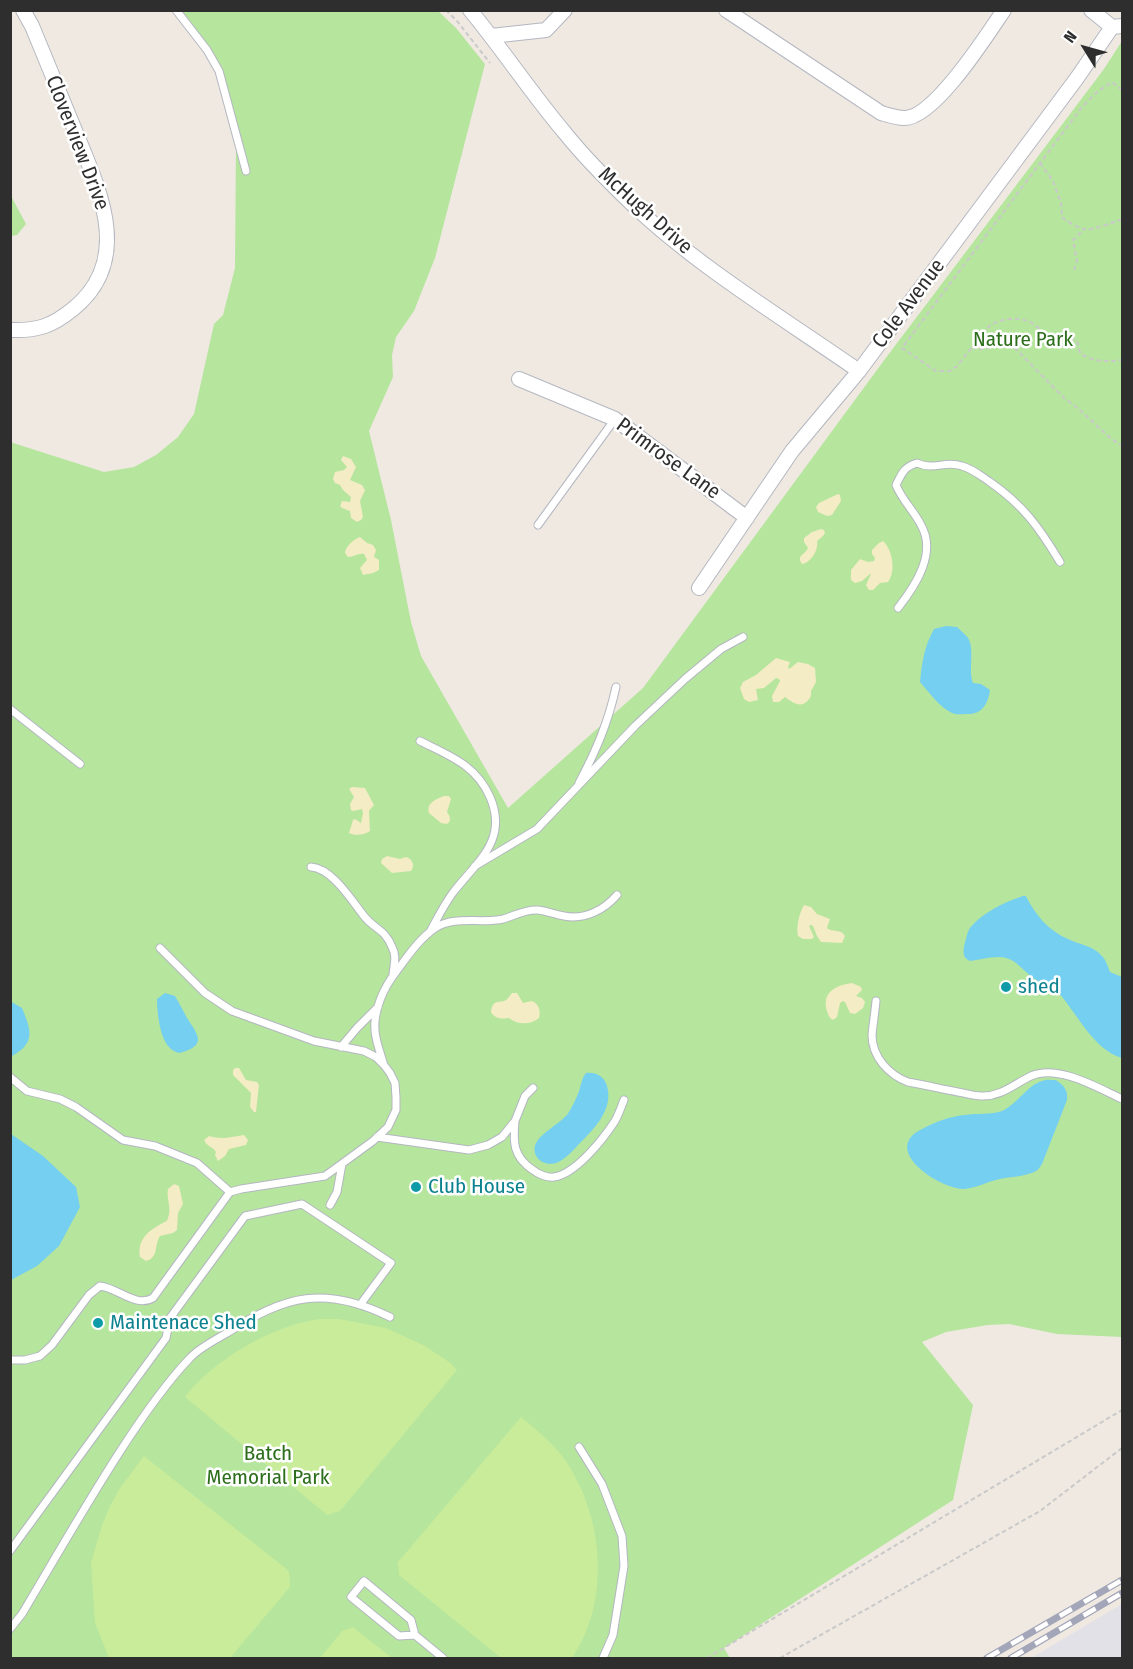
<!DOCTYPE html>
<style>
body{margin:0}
#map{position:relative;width:1133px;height:1669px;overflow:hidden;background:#efe9e1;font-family:"Fira Sans Condensed",sans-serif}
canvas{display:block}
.frame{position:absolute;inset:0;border:12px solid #2e2e2e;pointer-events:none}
.north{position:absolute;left:1055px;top:18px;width:60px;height:60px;-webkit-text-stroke:4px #fff;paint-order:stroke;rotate:307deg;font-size:16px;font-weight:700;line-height:24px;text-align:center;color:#2e2e2e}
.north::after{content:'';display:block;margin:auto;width:21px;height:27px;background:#2e2e2e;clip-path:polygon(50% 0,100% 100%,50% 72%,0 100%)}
</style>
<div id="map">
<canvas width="1133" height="1669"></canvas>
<div class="frame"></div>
<div class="north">N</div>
</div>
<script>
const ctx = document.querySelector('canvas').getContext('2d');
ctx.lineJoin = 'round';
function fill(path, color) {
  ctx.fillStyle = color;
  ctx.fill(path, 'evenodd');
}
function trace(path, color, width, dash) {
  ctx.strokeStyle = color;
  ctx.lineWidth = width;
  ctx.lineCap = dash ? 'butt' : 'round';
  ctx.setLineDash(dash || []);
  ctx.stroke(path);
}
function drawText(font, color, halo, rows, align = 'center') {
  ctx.font = font + ' "Fira Sans Condensed",sans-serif';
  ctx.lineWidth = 5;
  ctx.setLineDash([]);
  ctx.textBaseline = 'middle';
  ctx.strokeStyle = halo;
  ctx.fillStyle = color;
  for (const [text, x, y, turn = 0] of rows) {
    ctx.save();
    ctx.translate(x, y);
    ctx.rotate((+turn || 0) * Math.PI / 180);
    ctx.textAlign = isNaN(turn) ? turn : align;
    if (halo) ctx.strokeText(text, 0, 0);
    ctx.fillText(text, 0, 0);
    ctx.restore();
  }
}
const industrial = new Path2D(`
 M1122,1604V1658H1030H1031Z`);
const green = new Path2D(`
 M174,11H438L456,28L485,64L435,258L414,311L396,337L392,355L393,377L369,431L391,520L411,622L421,656L508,808L643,688L885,359L1104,69L1122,41V1337L1057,1334L1009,1324L988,1325L946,1332L922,1342L973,1405L953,1500L724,1648L730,1658H11L10,442L104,472L134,467L156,455L178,437L194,414L214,324L223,315L235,268L236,146L214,61Z
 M10,194L26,224L17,235L11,236Z`);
const sand = new Path2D(`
 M343,456L351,459L356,467L350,480L362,485L365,490L360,501L363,517L361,520L357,522L351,518L350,511L342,508L340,506L342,501L350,502L351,497L343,490L340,485L335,483L333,479L335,472L344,470L347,467L341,460Z
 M838,494L840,495L841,501L832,515L827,516L818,512L816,507L819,503Z
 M821,529L824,530L825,533L823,536L817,541C819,549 811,563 802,564C796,555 805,555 808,548L804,542V538L812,532Z
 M360,537L367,543L373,545L376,550L374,557L379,560V570L373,573L363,575L360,568L367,560L364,554C358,553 354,557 348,557L345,553C345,547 354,539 360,537Z
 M883,541C893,550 896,572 888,582L880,583L873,590H869L866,585L871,574H870L862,581L855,583L851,580V570L860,559L868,562L874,561L875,558L872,554V550L879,543Z
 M776,658L790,662L788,667L789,669L798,662L808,664L815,668L816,682L811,691V696C804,709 795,705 785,697L779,702H773L772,696L780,681L779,679L776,678L764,688L756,689L758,700L749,702L744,699L740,688L743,682L756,675Z
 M352,787L365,788L374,805L369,811L370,831C365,835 354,836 349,833L353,820L355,819L361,823L363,813L362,809L353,811L351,810L350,804L354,797L349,789Z
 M444,796H449L451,799L447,812C450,816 452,821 447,824L441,823L429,813C426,803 436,799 444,796Z
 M387,856L400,859L406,857C413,859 415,866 411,871L392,873L381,863L382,859Z
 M804,905L811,907L817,914L830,919L827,928C833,933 840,928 845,936L842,943L821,942L817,936L813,926L811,925L809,926L814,937L812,939H803L798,936C796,926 799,914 804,905Z
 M852,983L861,987L862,990L856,996L862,998L865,1002L863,1008L855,1014L850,1013L845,1002L843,1001L840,1003L837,1017L833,1020L830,1018C819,997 830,986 852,983Z
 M512,993H517L523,1003L532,1001C539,1004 541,1011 539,1018C531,1025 517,1025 509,1018C502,1019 495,1019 491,1012C493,998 499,1004 506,1000C509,998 510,995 512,993Z
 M235,1068H239L246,1080L257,1082L259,1085L256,1112H254L250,1107L251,1093L233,1075V1070Z
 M244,1135L248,1140L246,1145L229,1149L225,1156L218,1161L215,1155L216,1152C213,1147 206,1146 204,1140L209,1136C223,1140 230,1137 244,1135Z
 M174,1184L179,1186L183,1204L178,1213L177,1230L173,1233L160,1236C154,1245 159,1258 146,1261L140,1257C137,1240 148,1231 161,1224C166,1221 167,1222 168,1218C172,1208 166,1198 168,1189Z`);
const pitch = new Path2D(`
 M320,1319H339L386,1328L425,1346L449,1362L457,1370L340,1511L327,1515L185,1397C213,1360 273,1325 320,1319Z
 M521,1417C538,1431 558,1447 569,1466C604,1521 610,1603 572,1658H501L399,1575L398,1562Z
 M144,1456L289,1571L290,1587L230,1658H109L95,1623L91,1563L102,1525L110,1506L120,1488Z
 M354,1627V1628L392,1658H320L342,1631Z`);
const water = new Path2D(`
 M946,626L957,627C960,630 965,634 968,638C975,649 968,670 973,683L981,684L990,690C988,704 982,715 966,714C961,714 956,715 952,713C939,707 929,692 920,682C922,662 924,647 934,629Z
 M1023,896H1026C1035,915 1049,931 1068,939C1080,945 1092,945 1102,956C1106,960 1108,967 1110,972L1122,977V1058C1092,1049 1077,1012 1056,990C1051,985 1042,984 1036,980C1026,974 1018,961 1006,958C996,955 980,960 970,961C963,958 963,953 964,946C966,940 967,932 970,928C983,912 1005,902 1023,896Z
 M165,993L175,996C179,1003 183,1010 187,1018C199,1036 207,1046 179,1053C176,1052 173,1051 170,1048C160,1039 157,1013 157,999Z
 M10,1001L22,1008C31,1030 36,1043 12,1056H10Z
 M586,1073C596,1072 604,1076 607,1086C614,1110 593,1130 578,1145C572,1152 564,1160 556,1163C543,1167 530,1156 536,1143C542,1132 558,1125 567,1115C571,1109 575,1101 578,1094C581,1087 581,1079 586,1073Z
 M1056,1080C1064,1086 1068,1089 1067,1100L1042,1164C1040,1167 1038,1170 1036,1171C1028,1176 1009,1177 1000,1179C989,1181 976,1188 965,1189C941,1190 879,1150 922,1129C935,1122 951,1116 965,1115C977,1113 991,1115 1002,1111C1016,1105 1029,1084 1042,1081C1046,1079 1052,1080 1056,1080Z
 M11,1134L43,1156L76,1187L80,1207L59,1246L37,1266L11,1280Z`);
const path = new Path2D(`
 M446,10L457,21L490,63
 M1122,90L1112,82L1097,92L1082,107L902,348L936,371H950L957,366L989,326C1002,318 1018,316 1032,323C1037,326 1042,332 1048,334C1059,337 1065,334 1077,341L1080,353C1093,362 1107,362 1122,360
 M1040,163L1053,181L1057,192L1061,202L1062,217C1065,221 1079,228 1084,229C1091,231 1115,222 1122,219
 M1074,270L1077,261L1073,240L1084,229
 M972,347C983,353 996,344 1008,343L1015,348L1064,398C1086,412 1101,433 1122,446
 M707,1658L1122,1410
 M780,1658L1040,1511L1122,1448`);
const lane = new Path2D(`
 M176,10L207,50L219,71L246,171
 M538,525L615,419
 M898,608C916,585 937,553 921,525C914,511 902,500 896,485C902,473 904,467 917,463C935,471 944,460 962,466C973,469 981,476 990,482C1023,505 1039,527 1060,562
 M10,709L80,764
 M420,741C450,756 476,765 490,797C509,841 476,862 452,894C444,905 438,917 431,930
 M579,783C596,751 608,723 616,687
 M475,866L537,829L635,726L685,679L721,649L743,637
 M311,867C332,868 352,901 364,916C374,929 385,929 392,947C397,956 394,964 393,974
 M876,1001C875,1012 873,1024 872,1035C872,1057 889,1075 908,1082C925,1085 942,1089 958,1092C965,1093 973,1096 981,1096C1001,1097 1014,1084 1031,1076C1058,1064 1098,1088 1122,1099
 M341,1047L357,1028L378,1007
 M383,1062C380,1052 376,1042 375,1031C373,1011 384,987 396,972C407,957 419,939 435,928C454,915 482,924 503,919C514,916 525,909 538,910C547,911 556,915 564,916C585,920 604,910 617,895
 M10,1077L27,1091L60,1099L76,1107L123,1140L155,1146L197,1163L230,1192
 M515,1121C513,1142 513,1157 533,1170C538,1174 547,1178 554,1177C576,1174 604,1138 615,1121C619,1114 621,1107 624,1100
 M377,1137L469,1150L488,1145L502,1137L515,1121L525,1096L533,1088
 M330,1205L337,1192L342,1164
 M10,1360H25L40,1356L52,1345L89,1295L100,1286C118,1288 136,1308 153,1298L230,1192L241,1189L325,1176L373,1141L388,1127L396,1110V1097L395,1083L390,1073L384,1065L376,1057L364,1051L314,1041L232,1011L205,993L160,948
 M579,1447L602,1484L622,1536L624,1566L613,1635L603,1658
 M10,1551L166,1338L170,1318L245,1216L302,1204L391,1263L360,1305
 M10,1629L22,1614C54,1560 85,1506 119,1453C139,1422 163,1386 190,1358C199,1348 215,1340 227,1333C286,1295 325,1285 390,1317
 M415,1635L399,1636L351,1597L364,1581L411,1620L415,1635L443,1658`);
const street = new Path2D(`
 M470,10C503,50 532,94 565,133C585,158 608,181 631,203C698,267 783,318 859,371
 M726,10L881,113C888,115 896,118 904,118C934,119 987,35 1004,10
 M1091,10L1112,27
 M491,36L546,30L565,10
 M10,330C38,331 52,326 73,309C135,259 98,187 74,128C60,94 46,60 32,26L23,10
 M519,379L615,419L747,518
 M699,588L792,451L859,371L1077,78L1112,27L1122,26`);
const rail = new Path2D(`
 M987,1658L1122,1580
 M1011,1658L1122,1593`);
const markers = [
 [1006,987,6,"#0f9aa8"],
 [416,1187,6,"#0f9aa8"],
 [98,1323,6,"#0f9aa8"]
];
const streetNames = [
 ["Cloverview Drive",77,143,69],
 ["McHugh Drive",645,211,42],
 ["Cole Avenue",909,304,-53],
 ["Primrose Lane",668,459,36]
];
const parkNames = [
 ["Nature Park",1023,340],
 ["Batch",268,1454],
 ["Memorial Park",268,1478]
];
const cultureNames = [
 ["shed",1018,987],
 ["Club House",428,1187],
 ["Maintenace Shed",110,1323]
];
fill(industrial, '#e3e1e8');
fill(green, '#b6e59e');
fill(sand, '#f3ecc5');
fill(pitch, '#c9ec9a');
fill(water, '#75cff0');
trace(lane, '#b4b7c1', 9);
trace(street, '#b4b7c1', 16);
trace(path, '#c9c9c9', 2, [4.5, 3]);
trace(lane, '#fff', 7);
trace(street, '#fff', 14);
trace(rail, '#a3a6b8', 7);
trace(rail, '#fff', 4.5, [14]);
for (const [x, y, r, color] of markers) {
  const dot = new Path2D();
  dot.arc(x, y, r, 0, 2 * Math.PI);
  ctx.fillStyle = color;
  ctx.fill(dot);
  trace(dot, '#fff', 2);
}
drawText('21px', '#2e2e2e', '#fff', streetNames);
drawText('21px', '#2c6e1b', '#fff', parkNames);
drawText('21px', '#0d838f', '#fff', cultureNames, 'left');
</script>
